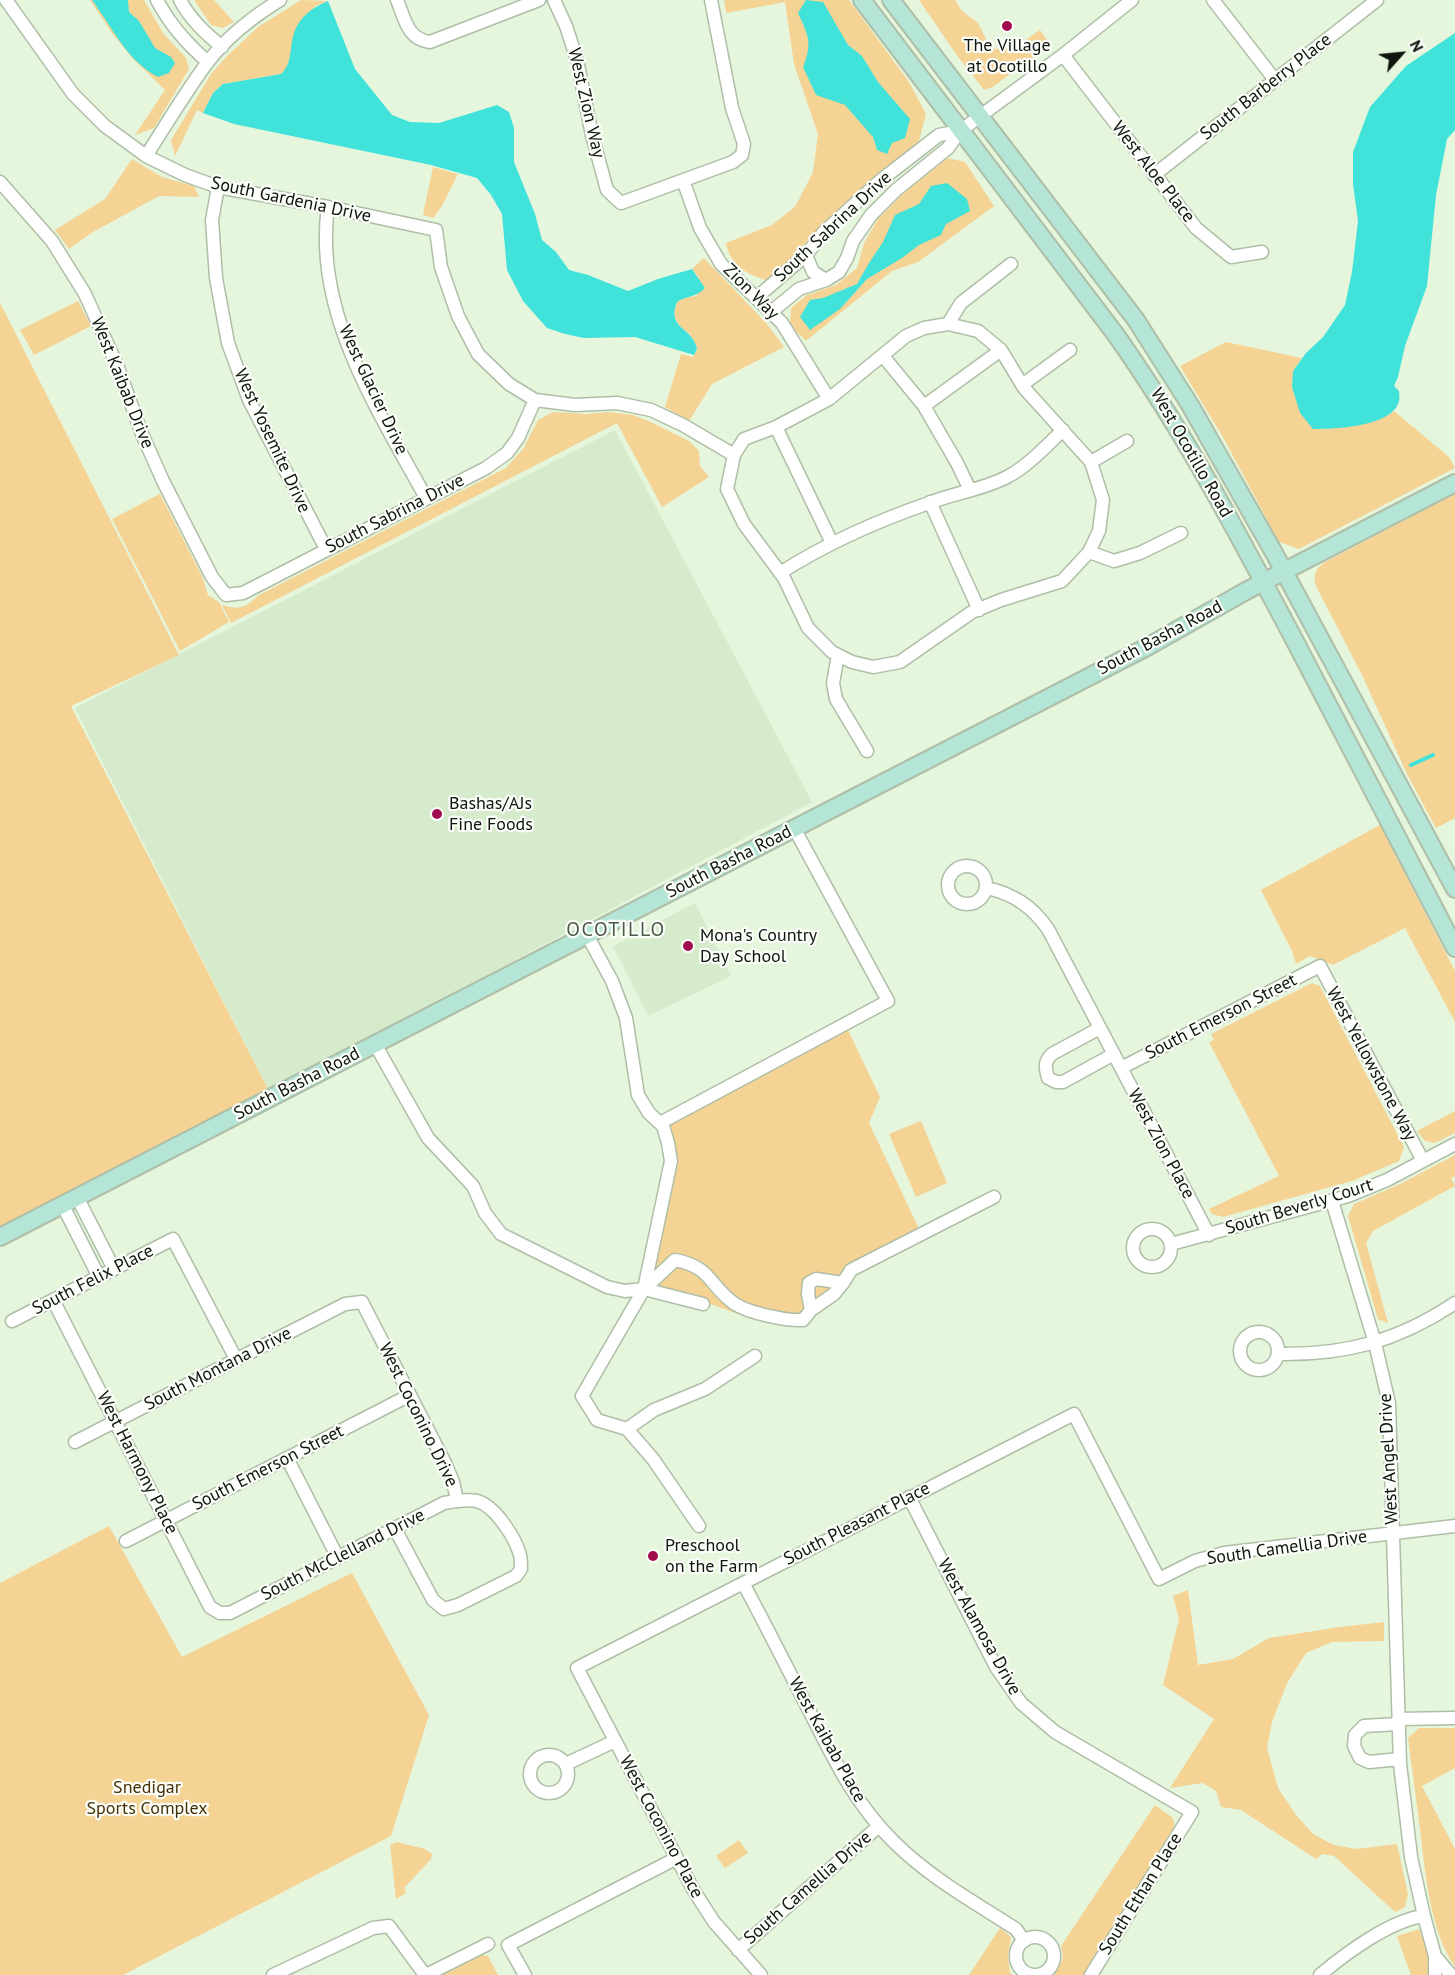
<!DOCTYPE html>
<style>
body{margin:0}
#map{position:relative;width:1455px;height:1975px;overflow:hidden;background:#e5f6dd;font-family:"PT Sans",sans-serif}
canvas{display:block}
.north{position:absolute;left:1371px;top:24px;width:60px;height:60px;-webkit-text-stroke:4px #fbfef9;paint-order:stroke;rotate:63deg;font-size:16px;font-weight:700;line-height:24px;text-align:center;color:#0f140c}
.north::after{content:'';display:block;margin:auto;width:21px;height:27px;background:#0f140c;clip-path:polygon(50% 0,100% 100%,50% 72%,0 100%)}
</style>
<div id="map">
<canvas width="1455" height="1975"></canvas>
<div class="north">N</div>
</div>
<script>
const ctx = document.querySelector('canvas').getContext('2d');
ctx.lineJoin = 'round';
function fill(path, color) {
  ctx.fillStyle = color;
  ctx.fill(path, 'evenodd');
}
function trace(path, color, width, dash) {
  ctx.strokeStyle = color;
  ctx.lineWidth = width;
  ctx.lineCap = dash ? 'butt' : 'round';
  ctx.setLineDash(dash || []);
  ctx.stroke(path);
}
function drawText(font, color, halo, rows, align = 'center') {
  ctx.font = font + ' "PT Sans",sans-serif';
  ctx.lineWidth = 4.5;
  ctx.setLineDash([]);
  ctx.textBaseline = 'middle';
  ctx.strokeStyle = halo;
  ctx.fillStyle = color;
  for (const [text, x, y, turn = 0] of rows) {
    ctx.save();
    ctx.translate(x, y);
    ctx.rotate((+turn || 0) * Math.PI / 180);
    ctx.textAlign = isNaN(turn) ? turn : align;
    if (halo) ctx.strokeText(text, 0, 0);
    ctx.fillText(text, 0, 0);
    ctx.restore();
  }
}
const built = new Path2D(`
 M615,430L812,802L269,1091L75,708Z
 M695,903L731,976L648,1016L613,946Z`);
const green = new Path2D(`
 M90,0H144L163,33L186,58L189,69L154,128L135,135L165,90L133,59L112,33Z
 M194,0H214L234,22L223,28L211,25Z
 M301,0L328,1L315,6L290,57L287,69L281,74L223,84L213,93L203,113L197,110L175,156L171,140L211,74L227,56L258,27Z
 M724,0H849L909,82L926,114L919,141L813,235L769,281C748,275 730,266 726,243L772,225L795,207L813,172L818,134L794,64L785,2L726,13Z
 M919,0H955L962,11L978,23L991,49L1014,48L1040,30L1050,44L993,87L984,90L956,54Z
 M947,158L965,162L994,206L918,262L892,271L806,341L790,325L791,308L807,295L836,285L857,268L864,243L878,219L904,193Z
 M132,159L162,177L194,186L199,197L159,196L93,232L69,249L55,230L105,199Z
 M433,167L458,174L442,206L433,218L423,215Z
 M704,258L767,324L784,347L712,384L689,421L665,407L681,354L693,357L697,349C693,327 667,329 677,302L685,297L697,296L699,278L692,269Z
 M78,301L91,326L34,355L20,330Z
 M0,303L179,655L71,706L269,1091L0,1228Z
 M1226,342L1302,358L1293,371L1313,429C1335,429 1377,425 1394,411L1449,457L1455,468L1299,549L1279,542L1224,439L1180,366Z
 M553,412L585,414L610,412L633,415L653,423L689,441L699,451L700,466L709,477L662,507L617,423L231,623L222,605C241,611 245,607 259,595L506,468L523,449L538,420Z
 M160,494L202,576L208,595L219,602L229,622L180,651L112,519Z
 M1455,494V818L1436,828L1407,774L1362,675L1317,588C1312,576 1315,569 1325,562Z
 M1380,825L1455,971V1022L1405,928L1333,965L1310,956L1296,964L1292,951L1261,890Z
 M1312,983L1320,986L1404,1147L1399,1161L1352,1181L1223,1217L1212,1214L1209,1209L1279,1176L1209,1042L1214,1040L1211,1034Z
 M845,1024L880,1097L869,1123L921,1233L851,1270L803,1320H754L705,1302L643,1286L671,1161L660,1123Z
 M1455,1111V1133L1435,1143L1425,1141L1417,1131Z
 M921,1121L947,1183L916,1197L889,1134Z
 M1455,1155V1176L1451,1178L1455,1186L1373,1231L1366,1243L1388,1323L1378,1319L1348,1216L1354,1204L1402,1183Z
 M109,1526L182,1657L352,1573L429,1715L391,1836L123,1975H0V1583Z
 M1188,1590L1198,1665L1233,1659L1269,1638L1340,1627L1384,1622V1641L1332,1642L1306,1653L1287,1683L1272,1722L1267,1748L1278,1788L1296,1815L1313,1834L1334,1845L1357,1849L1397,1844L1408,1894L1405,1907L1395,1912L1334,1856L1322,1854L1316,1859L1241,1810L1221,1807L1216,1791L1203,1783L1170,1788L1214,1719L1163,1685L1179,1619L1173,1596Z
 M1419,1728H1455V1768L1422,1786L1455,1849V1966C1430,1933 1425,1870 1420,1829C1416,1799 1412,1768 1408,1738Z
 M1155,1805L1173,1818L1175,1827L1083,1975H1054L1063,1958L1061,1946Z
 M739,1840L748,1853L725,1868L716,1856Z
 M397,1842L425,1849L432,1854L431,1859L404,1888L406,1893L396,1899L390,1845Z
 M1000,1928L1011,1937L1008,1956L1010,1973L1013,1975H969Z
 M1419,1929L1427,1947L1430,1975H1411L1397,1936Z
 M482,1955L488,1956L498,1975H442Z`);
const water = new Path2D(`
 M92,0H128L129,12L139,21L155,48L171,57L175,63L169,73L158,77C127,61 112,27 92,0Z
 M806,0L823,2L848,45L862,56L878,82L910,119L905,138L892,143L887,154L877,150L873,137L845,105L816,95L803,67C813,43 808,35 798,13Z
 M328,1L355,69L392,115L410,122L439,123L497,105L509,112L514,128V162L535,214L542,240L556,252L569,270L588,275L628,291L658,279L692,269L705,288C695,298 688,295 677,302C666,329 693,327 697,349L694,355L635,337L584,338L565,334L547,328L523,301L507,270L502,214L491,195L477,178L431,165L234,124L203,113L213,93L223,84L281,74C293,63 289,48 294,33C299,17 313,7 328,1Z
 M1455,33V130L1447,139L1436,195L1427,286L1405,346L1398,377L1394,386L1399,391C1399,394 1400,398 1399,401C1393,427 1334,429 1313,429L1300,413L1292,387L1293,371L1306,353L1323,337L1345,305L1352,272L1358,221L1353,184V152L1370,107L1406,66Z
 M947,183L967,199L970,211L946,224L941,235L919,245L902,258L867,279L840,309L810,330L800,317L810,300L823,298L857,284L869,263L883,242L895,215L919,204L931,186Z`);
const stream = new Path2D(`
 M1411,765L1433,755`);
const street = new Path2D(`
 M6,0L73,94L105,126L146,156L185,175L218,187L328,207L436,230L441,267L458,316L478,354L509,384L535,400L575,405L617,403L651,410L683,425L734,455
 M157,0C170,25 187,44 208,62
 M180,0C190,19 205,33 222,47
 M397,0C405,19 407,39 430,42L539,0
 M554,0L566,26L577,60L592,135L607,190L621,203L733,162L742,155L744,144L732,108L711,0
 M1213,0L1275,80
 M1063,55L1196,228L1231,257L1262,252
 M146,156C166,125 185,93 207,63C226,38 254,16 280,0
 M1154,175L1377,0
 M683,180L700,228L721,264L782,323L829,399
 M0,182L52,241L85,294L117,365L142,434L163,481L212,577L226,595L243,593L486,468L507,453L518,438L535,400
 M218,187L212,220L216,278L228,343L249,400L326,549
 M328,207C313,312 378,410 426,498
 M806,255L813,272L826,280
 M756,298L806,255L824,232L881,180L939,135L960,131
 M771,312L799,289L826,280L839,272L847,258L853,241L871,215L896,190L948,148L960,131L1063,55L1132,0
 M948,324L978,331L1001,350L1024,388L1091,462L1103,500L1099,531L1089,552L1062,581L1001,600L972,612L900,662L873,667L852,662L832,652L808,628L784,578L744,524L727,489L734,455L744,439L776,427L829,399L906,336L924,328Z
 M948,324L961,303L1011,264
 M883,356L924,406L957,463L970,490
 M1022,385L1070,350
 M924,406L1001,350
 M776,427L832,543
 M1091,462L1127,441
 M930,502L979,610
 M1089,552L1114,561L1140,553L1181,533
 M780,573C827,543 877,521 929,503C954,493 982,490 1007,477C1028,466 1046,446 1063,430
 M838,655L833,683L836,699L867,751
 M948 885a19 19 0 1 1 38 0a19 19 0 1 1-38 0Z
 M987,888C1013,894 1032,906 1048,929L1209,1235
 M587,935L612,981L626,1018L638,1095L649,1113L663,1126L668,1143L671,1161L644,1289L582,1396L597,1420L627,1429L653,1459L699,1526
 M1100,1028L1052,1054C1044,1062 1045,1067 1048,1078L1056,1082H1063L1114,1054
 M375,1044L428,1138L473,1186L485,1213L501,1234L607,1287L625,1291L644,1289L703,1304
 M1121,1068L1320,966L1423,1161
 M660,1123L888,1001L794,828
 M77,1197L114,1269
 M1332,1201L1375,1343L1389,1403L1400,1764L1411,1857L1424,1916L1435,1956V1975
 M62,1204L99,1277
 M1133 1248a19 19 0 1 1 38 0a19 19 0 1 1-38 0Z
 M1171,1244L1348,1196L1387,1180L1455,1144
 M644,1289L675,1260C712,1267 709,1286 735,1304C749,1313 786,1321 803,1320L811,1310L834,1294L843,1283L851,1270L994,1197
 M53,1300L210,1607L220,1613H230L444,1503C455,1501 466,1499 477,1501C495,1506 515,1537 520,1555C521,1559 521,1564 521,1569L516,1576L458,1605L444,1609L433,1600L395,1529
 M811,1310L808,1294L809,1283L816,1279L843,1283
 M12,1321L173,1239L236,1359
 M1240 1351a19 19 0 1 1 38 0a19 19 0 1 1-38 0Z
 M1279,1354C1346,1355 1398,1341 1455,1303
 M627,1429L654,1410L705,1389L755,1356
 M75,1442L345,1304L362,1302L446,1465L453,1482L457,1500
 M287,1458L338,1558
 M909,1497L996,1667L1021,1703L1055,1732L1192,1812L1091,1975
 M126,1541L410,1395
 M743,1583C767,1627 789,1672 812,1716C835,1762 857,1806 894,1842C929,1877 974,1902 1016,1929L1024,1941
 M1398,1719L1455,1718
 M1398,1724L1364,1726L1355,1735L1354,1746L1360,1758L1369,1762L1400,1759
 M530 1774a19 19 0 1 1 38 0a19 19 0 1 1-38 0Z
 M566,1764L615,1741
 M1016 1956a19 19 0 1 1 38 0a19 19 0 1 1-38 0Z
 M738,1950L879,1826
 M1435,1956L1451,1975
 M273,1975L373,1928L389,1926L425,1975
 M426,1975L488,1944
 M525,1975L508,1945L675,1859
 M761,1975L714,1922L694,1891L577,1668L1074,1414L1159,1579L1195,1561L1224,1553L1455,1526
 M1320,1975C1346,1953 1391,1920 1424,1916`);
const secondary = new Path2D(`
 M862,0L1116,335C1185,433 1241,539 1297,645C1349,746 1402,847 1455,948
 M891,0L1136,320L1190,405L1273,551L1455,889
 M0,1237L1147,647L1246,591L1455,483`);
const markers = [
 [1007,26,6,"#a00a4f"],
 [437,814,6,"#a00a4f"],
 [688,946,6,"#a00a4f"],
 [653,1556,6,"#a00a4f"]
];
const poiNames = [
 ["The Village",1007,46,"center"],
 ["at Ocotillo",1007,67,"center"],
 ["Bashas/AJs",449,804],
 ["Fine Foods",449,825],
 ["Mona's Country",700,936],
 ["Day School",700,957],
 ["Preschool",665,1546],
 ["on the Farm",665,1567]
];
const streetNames = [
 ["South Barberry Place",1266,87,-38],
 ["West Zion Way",586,103,77],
 ["West Aloe Place",1153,172,52],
 ["South Gardenia Drive",291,200,12],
 ["South Sabrina Drive",833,227,-43],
 ["Zion Way",751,292,45],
 ["West Kaibab Drive",122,383,68],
 ["West Glacier Drive",373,390,65],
 ["West Yosemite Drive",272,441,65],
 ["West Ocotillo Road",1191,453,60],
 ["South Sabrina Drive",395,514,-27],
 ["South Basha Road",1160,638,-28],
 ["South Basha Road",729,862,-27],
 ["South Emerson Street",1221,1017,-27],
 ["West Yellowstone Way",1371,1064,62],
 ["South Basha Road",297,1084,-27],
 ["West Zion Place",1161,1144,62],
 ["South Beverly Court",1299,1207,-17],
 ["South Felix Place",93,1280,-27],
 ["South Montana Drive",218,1369,-27],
 ["West Coconino Drive",418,1415,64],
 ["West Angel Drive",1389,1459,-93],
 ["West Harmony Place",137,1463,63],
 ["South Emerson Street",268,1468,-27],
 ["South Pleasant Place",857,1524,-27],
 ["South Camellia Drive",1287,1548,-8],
 ["South McClelland Drive",343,1555,-27],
 ["West Alamosa Drive",979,1627,61],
 ["West Kaibab Place",827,1740,61],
 ["West Coconino Place",661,1827,62],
 ["South Camellia Drive",808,1888,-41],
 ["South Ethan Place",1141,1894,-58]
];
const parkNames = [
 ["Snedigar",147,1788],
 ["Sports Complex",147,1809]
];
const neighbourhoodNames = [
 ["OCOTILLO",616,930]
];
fill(built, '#d5ebcc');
fill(green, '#f5d394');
fill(water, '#41e2da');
trace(stream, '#41e2da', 4);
trace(street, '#aebea7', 15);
trace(secondary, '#aebea7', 20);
trace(street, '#fff', 12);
trace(secondary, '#b4e5d6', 16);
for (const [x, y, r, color] of markers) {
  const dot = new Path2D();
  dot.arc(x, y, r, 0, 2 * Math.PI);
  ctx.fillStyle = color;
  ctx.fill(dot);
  trace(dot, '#fbfef9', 2);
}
drawText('18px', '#0f140c', '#fbfef9', poiNames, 'left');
drawText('18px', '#0f140c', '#fbfef9', streetNames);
drawText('18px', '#453105', '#fbfef9', parkNames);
ctx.letterSpacing = '1.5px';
drawText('20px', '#4b5a45', '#fbfef9', neighbourhoodNames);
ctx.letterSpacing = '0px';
</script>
